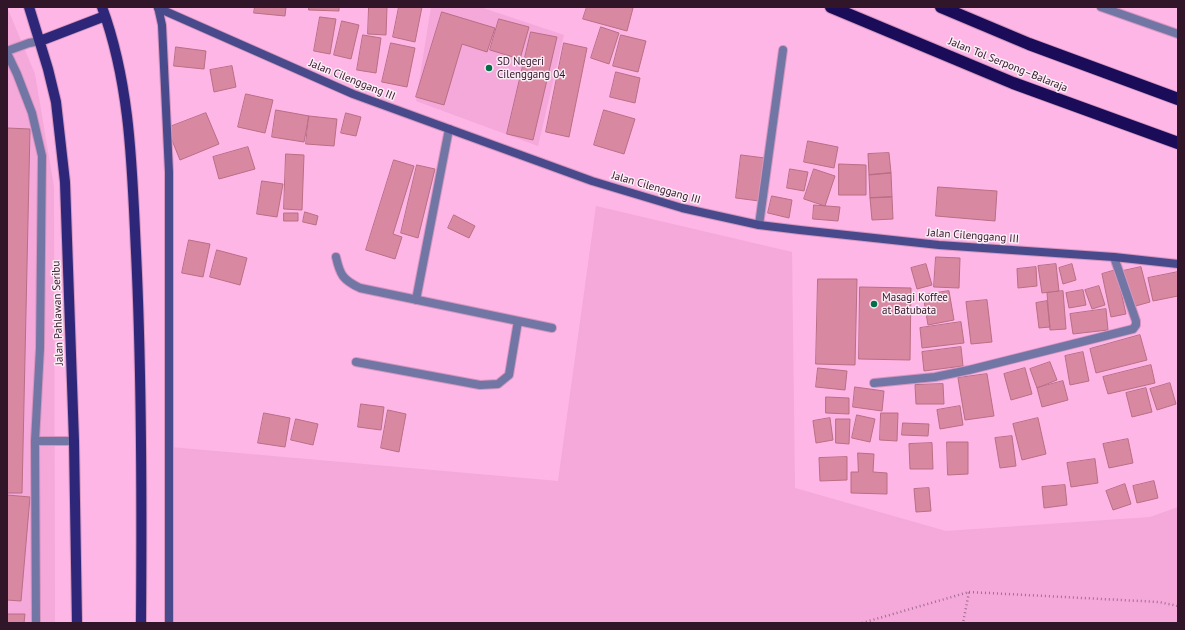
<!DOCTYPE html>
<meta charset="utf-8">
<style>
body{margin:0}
#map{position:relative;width:1185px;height:630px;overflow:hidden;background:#fdb6e5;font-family:"PT Sans",sans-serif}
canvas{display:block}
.frame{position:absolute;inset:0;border:8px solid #301628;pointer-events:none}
</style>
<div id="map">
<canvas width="1185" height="630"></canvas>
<div class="frame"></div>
</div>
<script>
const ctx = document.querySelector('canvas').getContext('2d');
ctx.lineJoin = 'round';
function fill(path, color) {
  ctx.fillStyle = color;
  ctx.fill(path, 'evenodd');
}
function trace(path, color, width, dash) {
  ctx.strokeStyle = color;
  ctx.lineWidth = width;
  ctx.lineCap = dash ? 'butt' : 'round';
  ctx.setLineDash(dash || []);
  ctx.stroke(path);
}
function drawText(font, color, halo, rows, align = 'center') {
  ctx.font = font + ' "PT Sans",sans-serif';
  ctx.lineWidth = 3;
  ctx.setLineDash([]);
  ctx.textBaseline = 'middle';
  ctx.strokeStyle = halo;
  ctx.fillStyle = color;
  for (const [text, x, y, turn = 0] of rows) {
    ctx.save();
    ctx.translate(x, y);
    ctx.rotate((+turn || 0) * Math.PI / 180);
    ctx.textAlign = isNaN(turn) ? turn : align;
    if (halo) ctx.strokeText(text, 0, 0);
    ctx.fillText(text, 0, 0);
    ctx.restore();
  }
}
const built = new Path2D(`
 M7,7L35,74L54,187L55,623H7Z
 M431,7H480L564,35L538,146L416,101Z
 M596,206L792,252L795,488L946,531L1150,517L1178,507V623H170V447L558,481Z`);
const building = new Path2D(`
 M255,7H286L285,16L254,13Z
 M309,7H339V11L309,10Z
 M369,7H387L386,35L368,34Z
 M399,7H422L415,42L393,37Z
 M587,7H629L633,8L627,31L583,19Z
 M442,12L495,28L487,52L462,44L444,105L416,97Z
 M320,17L336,19L330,54L314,51Z
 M499,19L529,27L520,59L490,50Z
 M342,21L359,25L351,59L334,55Z
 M601,27L619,33L609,64L591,58Z
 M531,32L557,37L533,140L507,134Z
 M363,35L381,38L376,73L357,70Z
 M621,35L646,41L638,72L613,66Z
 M391,43L415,48L407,87L382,82Z
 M564,43L587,48L569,137L546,132Z
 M176,47L206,51L204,69L174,66Z
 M232,66L236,87L214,92L210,70Z
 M616,72L640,78L635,103L610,97Z
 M246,94L273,100L265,133L238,127Z
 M276,110L309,116L304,142L272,137Z
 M604,110L635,119L624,154L594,145Z
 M206,113L219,144L180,160L167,128Z
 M346,113L361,117L356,136L341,133Z
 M309,116L337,119L334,146L306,144Z
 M7,128L30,129L22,493H7Z
 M808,141L838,147L834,168L804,162Z
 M248,147L255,169L219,179L213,157Z
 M889,153L891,173L869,175L868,154Z
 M286,154L304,155L302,210L284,209Z
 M741,155L765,158L759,201L736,198Z
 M394,160L414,166L393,234L402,237L395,259L366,250Z
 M839,164L866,165V195H839Z
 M417,165L435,169L418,238L401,233Z
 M790,169L808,172L804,191L787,188Z
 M814,169L835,176L825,206L804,199Z
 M891,173L892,197L870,198L869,175Z
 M262,181L283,184L277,217L257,214Z
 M938,187L997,191L995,221L936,216Z
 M772,196L792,200L789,218L768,213Z
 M892,197L893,219L872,220L870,198Z
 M814,205L840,207L838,221L813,219Z
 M305,212L318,216L316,225L303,222Z
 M284,213H298V221H284Z
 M454,215L475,226L469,238L448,228Z
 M189,240L210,244L203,277L182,273Z
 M217,250L247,258L240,285L210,277Z
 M936,257L960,258L959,288L934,287Z
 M926,264L932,285L917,289L911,268Z
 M1056,264L1059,291L1042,293L1038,266Z
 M1072,264L1076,280L1063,284L1059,268Z
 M1036,267L1037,286L1018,288L1017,269Z
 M1141,267L1150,302L1132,307L1123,271Z
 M1116,270L1126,314L1111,317L1102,274Z
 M1178,272V296L1153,301L1148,278Z
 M818,279H857L855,365L816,364Z
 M1099,286L1105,305L1092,309L1085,290Z
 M860,287L911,288L910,360L859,359Z
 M1083,290L1086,305L1069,308L1066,293Z
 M949,291L954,320L928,325L923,295Z
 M1063,291L1066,329L1050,330L1047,293Z
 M987,300L992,342L971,344L966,302Z
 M1047,301L1050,327L1039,328L1036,303Z
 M1106,309L1108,330L1073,334L1070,314Z
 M961,322L964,343L922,348L920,328Z
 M1140,335L1147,360L1096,373L1090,349Z
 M961,347L963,366L924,371L922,352Z
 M1083,352L1089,381L1070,385L1065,356Z
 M1050,362L1057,380L1037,388L1030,369Z
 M1151,365L1155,383L1108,394L1103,377Z
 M818,368L847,371L845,390L816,387Z
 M1025,368L1032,394L1011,400L1004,374Z
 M987,374L994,416L965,420L958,378Z
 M1063,381L1068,400L1042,407L1037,388Z
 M1170,383L1176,404L1157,410L1150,389Z
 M943,384L944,404H916L915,385Z
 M855,387L884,391L882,411L853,407Z
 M1146,388L1152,412L1132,417L1126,393Z
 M826,397L849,398V414L826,413Z
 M361,404L384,407L381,430L358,427Z
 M960,406L963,425L940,429L937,410Z
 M388,410L406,414L399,452L381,448Z
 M264,413L290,418L285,447L258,443Z
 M881,413H898L897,441L880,440Z
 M857,415L875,419L870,442L852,438Z
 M830,418L833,440L816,443L813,421Z
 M1038,418L1046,454L1022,460L1013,424Z
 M296,419L318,424L313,445L291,440Z
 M836,419H850L849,444L836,443Z
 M903,423L929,424L928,436L902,435Z
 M1012,436L1016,466L1000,468L995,438Z
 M1128,439L1133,463L1109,468L1103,444Z
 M947,442H968V474L948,475Z
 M932,443L933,469H910L909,444Z
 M858,453L874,454L873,472L887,473V494L851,493V472H858Z
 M847,457V480L820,481L819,458Z
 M1095,459L1098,483L1071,487L1067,463Z
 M1154,481L1158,498L1137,503L1133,486Z
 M1125,484L1131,504L1113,510L1106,491Z
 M1065,485L1067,505L1044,508L1042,487Z
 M929,488L931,511L916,512L914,489Z
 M7,495L30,497L21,601L7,600Z
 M7,614H25L24,623H7Z`);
const path = new Path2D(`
 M969,592L1159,602L1178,606
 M862,623L969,592L963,623`);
const lane = new Path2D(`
 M7,51L29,43L40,41
 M7,53L17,74L32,113L42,156L40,348L35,441L36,623
 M336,257C340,275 343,280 360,288L552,328
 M416,300L449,129
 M356,362L480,385L498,384L509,375L518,321
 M35,441H74`);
const street = new Path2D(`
 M1101,7L1178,34
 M759,225L783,50
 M874,383L935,377L969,370L1133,329L1136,325V321L1114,257`);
const secondary = new Path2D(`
 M158,7L162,25L169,172V623
 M158,8L353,94L592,181L682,208L759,225L800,230L939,245L1114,257L1178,264`);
const primary = new Path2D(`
 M29,7L48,69L56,102L65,182L74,441L77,623
 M102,7C131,86 132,170 136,252C142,376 142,499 141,623
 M40,41L105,16`);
const highway = new Path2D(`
 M831,7L1013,83L1178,143
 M941,7L1029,44L1178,99`);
const markers = [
 [489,68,4,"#006f47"],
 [874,304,4,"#006f47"]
];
const poiNames = [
 ["SD Negeri",497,62],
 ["Cilenggang 04",497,75],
 ["Masagi Koffee",882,298],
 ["at Batubata",882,311]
];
const streetNames = [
 ["Jalan Tol Serpong–Balaraja",1008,65,22],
 ["Jalan Cilenggang III",352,80,22],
 ["Jalan Cilenggang III",656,188,16],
 ["Jalan Cilenggang III",973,236,4],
 ["Jalan Pahlawan Seribu",58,313,-92]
];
fill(built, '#f5a8da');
fill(building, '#d889a1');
trace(building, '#ba6d85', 1);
trace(lane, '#d496bf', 10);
trace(street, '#d496bf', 10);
trace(secondary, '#d496bf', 10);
trace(primary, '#d496bf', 12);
trace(highway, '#d496bf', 14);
trace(path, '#9f6d8e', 2.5, [1, 3]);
trace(lane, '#7276a5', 8);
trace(street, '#7276a5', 8);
trace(secondary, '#484a8c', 8);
trace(primary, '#2e2779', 10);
trace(highway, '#1b0c59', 12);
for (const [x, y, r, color] of markers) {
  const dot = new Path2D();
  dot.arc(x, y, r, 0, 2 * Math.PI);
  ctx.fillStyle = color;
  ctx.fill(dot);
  trace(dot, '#fbecf5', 1.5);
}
drawText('11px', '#301628', '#fbecf5', poiNames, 'left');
drawText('11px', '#301628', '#fbecf5', streetNames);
</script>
